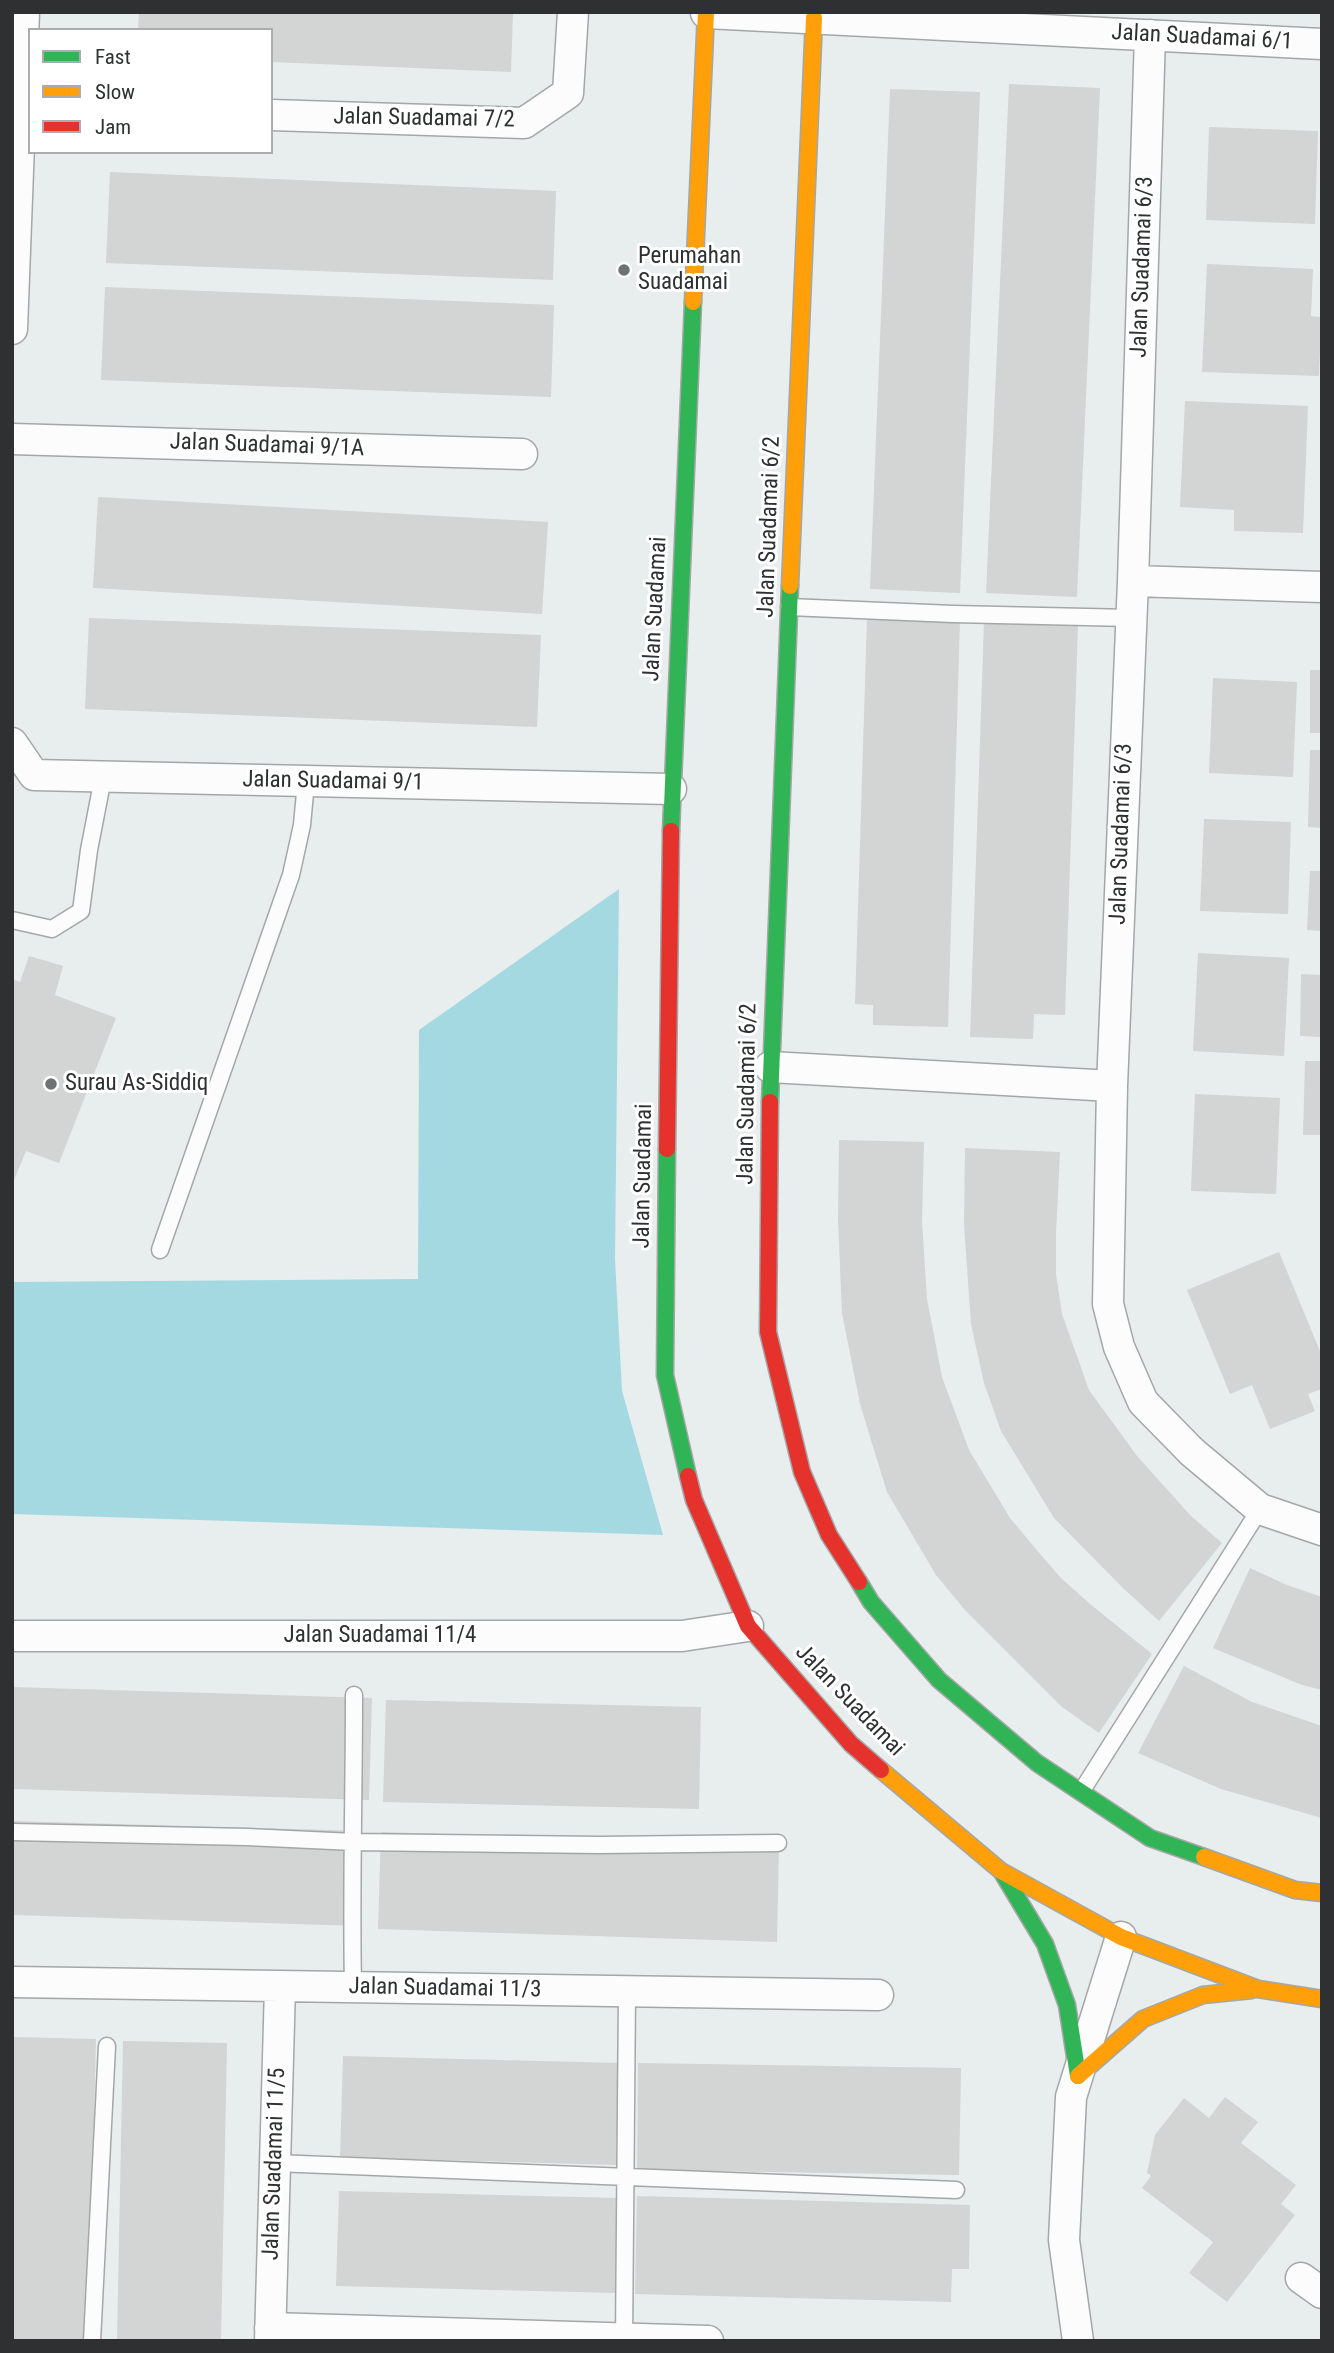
<!DOCTYPE html>
<style>
body{margin:0}
#map{position:relative;width:1334px;height:2353px;overflow:hidden;background:#e8edee;font-family:"Roboto Condensed",sans-serif}
canvas{display:block}
.frame{position:absolute;inset:0;border:14px solid #2e3031;pointer-events:none}
.legend{position:absolute;left:28px;top:28px;width:245px;height:126px;box-sizing:border-box;background:#fff;border:2px solid #abacad;margin:0;padding:9px 12px;list-style:none;font-size:21px;color:#2e3031}
.legend li{display:flex;align-items:center;gap:14px;height:35px}
.legend b{width:35px;border:2px solid #abacad}
</style>
<div id="map">
<canvas width="1334" height="2353"></canvas>
<div class="frame"></div>
<ul class="legend">
<li><b style="height:9px;background:#30b455"></b>Fast</li>
<li><b style="height:9px;background:#ff9f0a"></b>Slow</li>
<li><b style="height:9px;background:#e5322d"></b>Jam</li>
</ul>
</div>
<script>
const ctx = document.querySelector('canvas').getContext('2d');
ctx.lineJoin = 'round';
function fill(path, color) {
  ctx.fillStyle = color;
  ctx.fill(path, 'evenodd');
}
function trace(path, color, width, dash) {
  ctx.strokeStyle = color;
  ctx.lineWidth = width;
  ctx.lineCap = dash ? 'butt' : 'round';
  ctx.setLineDash(dash || []);
  ctx.stroke(path);
}
function drawText(font, color, halo, rows, align = 'center') {
  ctx.font = font + ' "Roboto Condensed",sans-serif';
  ctx.lineWidth = 6;
  ctx.setLineDash([]);
  ctx.textBaseline = 'middle';
  ctx.strokeStyle = halo;
  ctx.fillStyle = color;
  for (const [text, x, y, turn = 0] of rows) {
    ctx.save();
    ctx.translate(x, y);
    ctx.rotate((+turn || 0) * Math.PI / 180);
    ctx.textAlign = isNaN(turn) ? turn : align;
    if (halo) ctx.strokeText(text, 0, 0);
    ctx.fillText(text, 0, 0);
    ctx.restore();
  }
}
const forest = new Path2D(`
 M619,889L615,1259L622,1391L663,1535L12,1514V1282L418,1279L419,1030Z`);
const building = new Path2D(`
 M139,12H513L511,72L271,62V30H138Z
 M1009,84L1100,88L1077,597L986,593Z
 M890,89L980,92L960,593L870,589Z
 M1209,127L1318,131L1315,224L1206,220Z
 M110,172L556,191L553,280L106,263Z
 M1207,264L1313,269L1311,316L1321,317L1319,376L1202,372Z
 M105,287L554,305L551,397L101,380Z
 M1185,401L1308,406L1303,533L1234,531V510L1180,507Z
 M98,497L548,522L542,614L93,588Z
 M89,618L541,635L537,727L85,709Z
 M867,618L960,621L948,1027L873,1025V1005L855,1004Z
 M984,622L1078,626L1065,1015L1034,1014L1033,1039L970,1037Z
 M1310,670H1322V733H1310Z
 M1213,678L1297,682L1293,777L1209,773Z
 M1310,750H1322V828L1308,827Z
 M1204,819L1291,822L1288,914L1200,911Z
 M1310,871H1322V931L1307,930Z
 M1198,953L1289,958L1284,1056L1193,1051Z
 M29,956L63,966L55,995L116,1018L59,1163L26,1151L12,1185V979L20,982Z
 M1301,974L1322,975V1037L1300,1036Z
 M1305,1061H1322V1135H1303Z
 M1195,1094L1280,1098L1276,1194L1191,1191Z
 M839,1140L924,1142L922,1221L927,1299L942,1377L969,1450L1010,1518L1035,1548L1061,1578L1090,1604L1152,1654L1099,1733L1062,1707L965,1610L936,1575L887,1492L860,1404L842,1313L838,1220Z
 M965,1148L1060,1152L1056,1233V1274L1062,1314L1089,1390L1137,1456L1191,1516L1222,1543L1159,1621L1123,1588L1054,1518L1001,1431L984,1383L971,1324L964,1225Z
 M1279,1252L1322,1356V1389L1308,1394L1315,1411L1270,1429L1252,1385L1230,1394L1187,1290Z
 M1250,1568L1287,1585L1322,1597V1690L1302,1685L1213,1648Z
 M1184,1666L1252,1702L1322,1726V1818L1221,1789L1138,1753Z
 M12,1687L372,1698L369,1800L12,1789Z
 M386,1700L701,1707L699,1809L383,1802Z
 M12,1821L362,1831L359,1926L12,1915Z
 M381,1832L779,1845L777,1942L378,1929Z
 M12,2037L96,2039L89,2341H12Z
 M123,2041L227,2043L221,2341H117Z
 M343,2056L619,2063L616,2165L340,2157Z
 M638,2063L961,2068L959,2175L637,2170Z
 M1225,2097L1258,2122L1241,2143L1296,2185L1281,2204L1295,2215L1227,2302L1189,2273L1213,2242L1142,2188L1151,2176L1147,2173L1155,2135L1184,2098L1209,2118Z
 M339,2191L619,2198L616,2293L336,2286Z
 M637,2196L970,2205L969,2269H952L951,2302L635,2294Z`);
const lane = new Path2D(`
 M789,607L953,614L1131,618
 M12,920L52,929L81,911L89,850L103,778
 M160,1250L291,875L302,825L306,782
 M1081,1792L1260,1509
 M12,1832L247,1837L354,1842L599,1845L778,1843
 M353,1988C351,1890 354,1793 354,1695
 M275,2163L956,2190
 M624,2339L627,1992
 M92,2341L107,2046`);
const street = new Path2D(`
 M706,13L1322,44
 M1150,35L1133,581L1112,1086L1108,1304L1119,1347L1143,1402L1192,1452L1260,1509L1322,1530
 M271,115L524,123L568,93L573,12
 M12,329L24,12
 M12,439L522,454
 M1133,581L1322,587
 M12,743L34,775L671,789
 M770,1067L1112,1086
 M12,1636H682L748,1626
 M12,1982L878,1995
 M1301,2278L1322,2293
 M270,2328L708,2341
 M270,2341L280,1987
 M1078,2341L1064,2240L1071,2097L1121,1937`);
const fast = new Path2D(`
 M671,831L693,302
 M770,1102L790,586
 M667,1149L665,1375L688,1476
 M859,1582L871,1602L939,1680L1037,1763L1150,1838L1204,1857
 M1003,1874L1045,1944L1067,2005L1078,2076`);
const slow = new Path2D(`
 M693,302L706,12
 M790,586L814,18
 M881,1770L1001,1871L1121,1937L1258,1989L1322,1999
 M1204,1857L1295,1890L1322,1893
 M1078,2076L1143,2019L1203,1995L1252,1990`);
const jam = new Path2D(`
 M770,1102L768,1332L802,1472L829,1535L859,1582
 M667,1149L671,831
 M688,1476L694,1500L748,1626L851,1744L881,1770`);
const markers = [
 [624,270,7,"#6f7273"],
 [51,1084,7,"#6f7273"]
];
const streetNames = [
 ["Jalan Suadamai 6/1",1202,38,3],
 ["Jalan Suadamai 7/2",424,119,1],
 ["Jalan Suadamai 6/3",1143,267,-88],
 ["Jalan Suadamai 9/1A",267,446,2],
 ["Jalan Suadamai 6/2",770,527,-88],
 ["Jalan Suadamai",656,609,-87],
 ["Jalan Suadamai 9/1",333,782,1],
 ["Jalan Suadamai 6/3",1122,834,-88],
 ["Jalan Suadamai 6/2",748,1094,-89],
 ["Jalan Suadamai",644,1176,-89],
 ["Jalan Suadamai 11/4",380,1636],
 ["Jalan Suadamai",849,1701,46],
 ["Jalan Suadamai 11/3",445,1989,1],
 ["Jalan Suadamai 11/5",275,2164,-88]
];
const poiNames = [
 ["Perumahan",638,257],
 ["Suadamai",638,283],
 ["Surau As-Siddiq",65,1084]
];
fill(forest, '#a5d9e2');
fill(building, '#d3d4d4');
trace(lane, '#a4a7a8', 19);
trace(street, '#a4a7a8', 33);
trace(fast, '#a4a7a8', 19);
trace(slow, '#a4a7a8', 19);
trace(jam, '#a4a7a8', 19);
trace(lane, '#fcfcfc', 16);
trace(street, '#fcfcfc', 30);
trace(fast, '#30b455', 16);
trace(slow, '#ff9f0a', 16);
trace(jam, '#e5322d', 16);
for (const [x, y, r, color] of markers) {
  const dot = new Path2D();
  dot.arc(x, y, r, 0, 2 * Math.PI);
  ctx.fillStyle = color;
  ctx.fill(dot);
  trace(dot, '#fff', 2.5);
}
drawText('23px', '#2e3031', '#fff', streetNames);
drawText('23px', '#2e3031', '#fff', poiNames, 'left');
</script>
